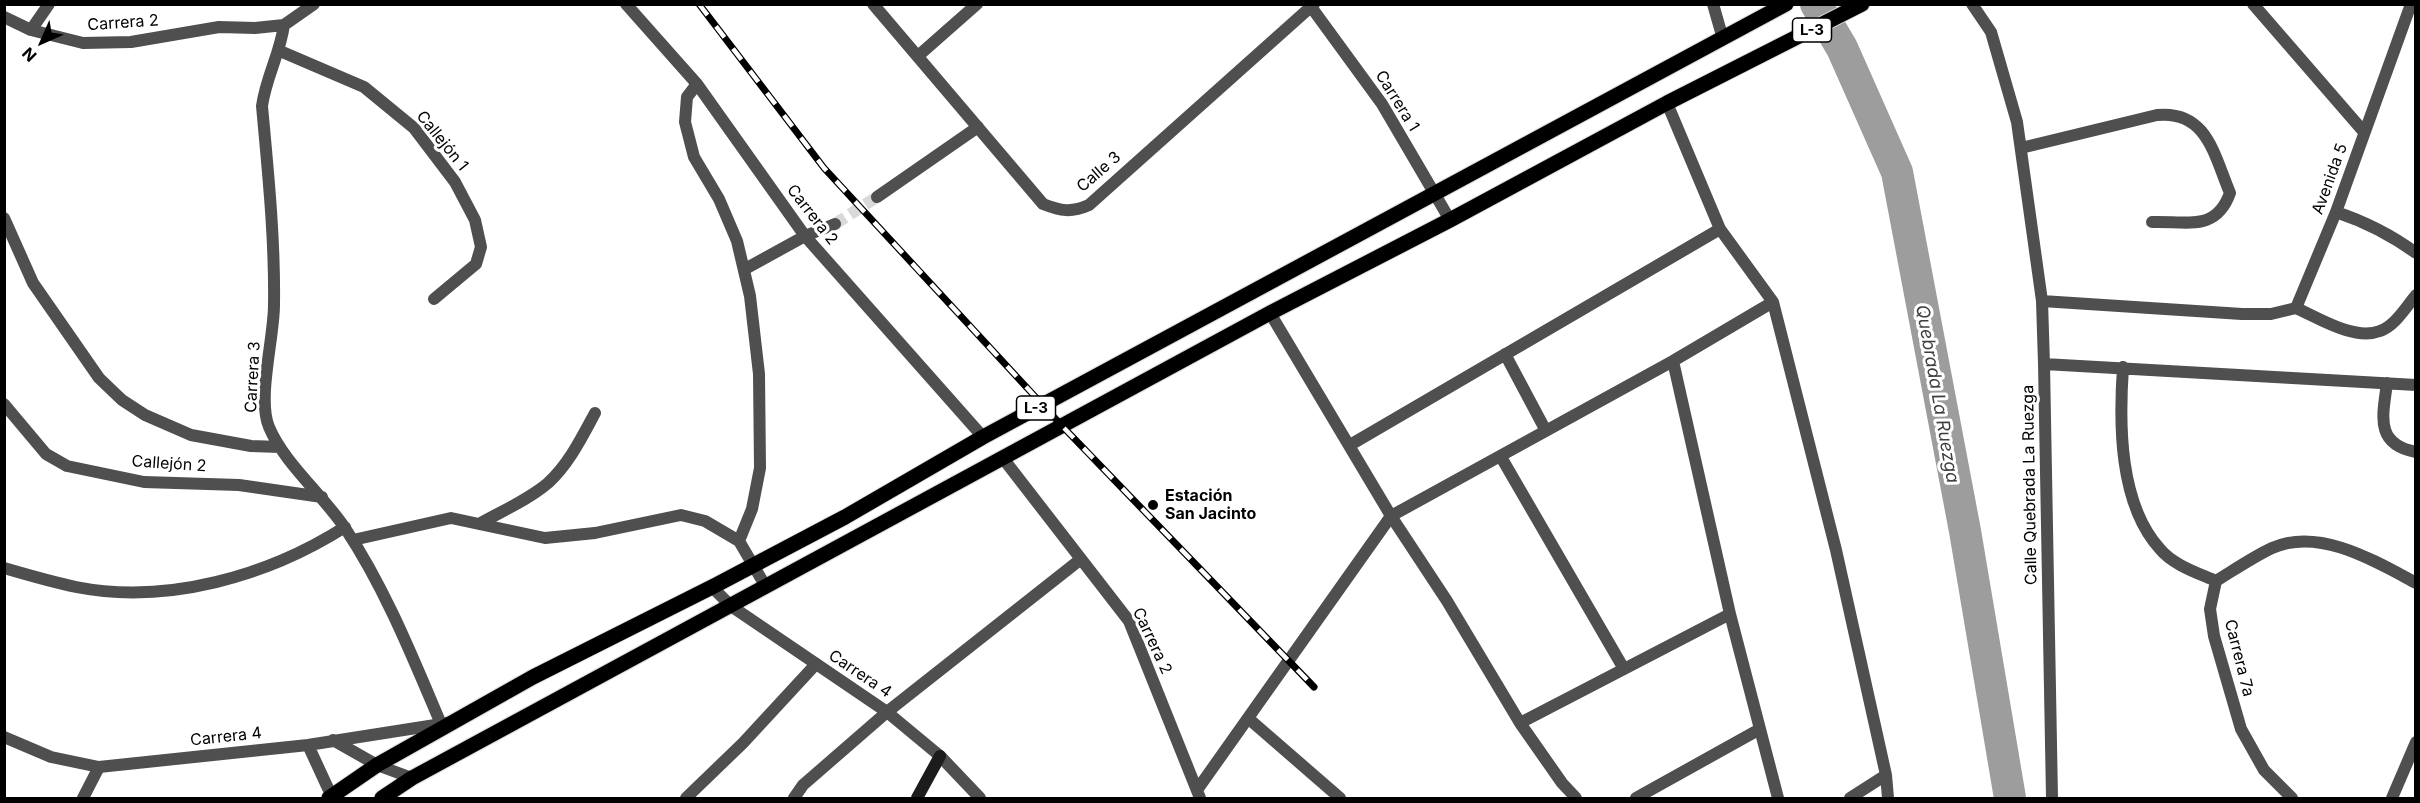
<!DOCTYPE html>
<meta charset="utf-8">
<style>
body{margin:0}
#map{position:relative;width:2420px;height:803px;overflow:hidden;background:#fff;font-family:Inter,sans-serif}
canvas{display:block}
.frame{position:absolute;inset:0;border:6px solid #000;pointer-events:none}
.north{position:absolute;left:12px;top:12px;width:60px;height:60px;-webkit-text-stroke:4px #fff;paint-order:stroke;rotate:225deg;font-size:16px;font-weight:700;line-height:24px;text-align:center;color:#000}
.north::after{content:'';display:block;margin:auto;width:21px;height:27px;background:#000;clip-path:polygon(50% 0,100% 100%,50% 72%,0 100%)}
</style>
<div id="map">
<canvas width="2420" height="803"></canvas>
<div class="frame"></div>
<div class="north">N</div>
</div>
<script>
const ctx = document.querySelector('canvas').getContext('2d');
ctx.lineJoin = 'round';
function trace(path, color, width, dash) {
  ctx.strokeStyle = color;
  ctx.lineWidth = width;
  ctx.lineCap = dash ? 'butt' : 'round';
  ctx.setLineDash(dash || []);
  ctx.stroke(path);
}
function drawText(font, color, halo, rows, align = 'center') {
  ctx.font = font + ' Inter,sans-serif';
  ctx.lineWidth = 6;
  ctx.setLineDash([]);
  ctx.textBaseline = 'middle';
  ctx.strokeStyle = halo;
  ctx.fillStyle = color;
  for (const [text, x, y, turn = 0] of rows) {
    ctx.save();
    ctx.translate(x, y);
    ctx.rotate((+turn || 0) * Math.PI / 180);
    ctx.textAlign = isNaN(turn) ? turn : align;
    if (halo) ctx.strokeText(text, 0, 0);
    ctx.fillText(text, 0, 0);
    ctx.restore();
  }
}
const river = new Path2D(`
 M1816,4L1842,48L1897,172L1965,531L2010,798`);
const minorTunnel = new Path2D(`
 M835,224L877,197`);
const minor = new Path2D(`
 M626,4L697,84L805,236L983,437
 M873,4L1043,204C1061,211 1071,213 1089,205L1314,4
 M1309,4L1382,104L1450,220
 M1713,4L1723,39
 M1972,4L1991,32L2017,122L2042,301L2044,364
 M2253,4L2364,132
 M2411,4L2336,212L2296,308C2319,318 2354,341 2380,331C2395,326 2406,307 2416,295
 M4,17L31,30L83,43L131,42L219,27L255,28L284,25L314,4
 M284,25C280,54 266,77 262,106C268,172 275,239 274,305C274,338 257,399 269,427C284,463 323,495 345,528C385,588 413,658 441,724
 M31,30L49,4
 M280,51L364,87L414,128L455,182L475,220L481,247L476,264L434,299
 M918,56L977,4
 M697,84L687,97L685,122L694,157L719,199L737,241L750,296L759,374L760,468L752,509L739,541
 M1667,103L1720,229L1773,302L1836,550L1886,775L1888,798
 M2021,148L2157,115C2207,110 2214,155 2230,193C2216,232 2187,221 2152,222
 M877,197L978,127
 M2336,212C2366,222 2390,234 2416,253
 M4,218L33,283L99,378L122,400L145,415L191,435L251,446L280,447
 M745,269L805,236L835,224
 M2042,301L2242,314H2271L2296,308
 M1270,313L1391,516L1447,601L1520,723L1562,783L1576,798
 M1505,354L1546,431
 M1673,361L1730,614L1778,798
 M2123,367C2119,424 2119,504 2160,549C2173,565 2198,573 2216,581
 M2387,383C2383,415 2374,444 2416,452
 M4,404L46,454L67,466L144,482L239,485L322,497
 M1350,445L1720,229
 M1002,457L1129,621L1200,798
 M1501,457L1624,669
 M479,524C502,511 528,500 548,483C569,464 582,437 595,413
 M353,540L451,518L545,538L595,533L681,515L705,521L739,541L766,587
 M4,568C28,575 52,582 76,587C167,605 268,576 345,527
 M1249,719L1340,798
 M1520,723L1730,614
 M940,756L980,798
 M1197,790L1391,516L1673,361L1773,302
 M83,798L99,767
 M686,798L743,743L816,664
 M794,798L803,785L887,712L1081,559
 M1636,798L1760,729
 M1850,798L1886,775
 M2052,798L2044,364L2416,385
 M2292,798L2264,770L2241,729L2214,636L2210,609L2216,581C2234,570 2253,557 2272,548C2319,527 2375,561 2416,583
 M2392,798L2416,742`);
const tertiary = new Path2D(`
 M712,587L731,606L887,712L940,756
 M4,737L51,757L99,767L308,745L448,723
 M333,740L377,765L412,778
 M308,745L332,797`);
const secondary = new Path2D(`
 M917,798L940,756`);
const primary = new Path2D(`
 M329,798L377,765L533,677L716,585L845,517L983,437L1786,4
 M382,798L412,778L1270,313L1450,220L1667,103L1862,4`);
const rail = new Path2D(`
 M699,4L824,168L1065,429L1314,687`);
const markers = [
 [1153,505,6,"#000"]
];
const shields = [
 [1812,30,39],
 [1036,408,39]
];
const shieldNames = [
 ["L-3",1812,30],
 ["L-3",1036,408]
];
const streetNames = [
 ["Carrera 2",123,23,-4],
 ["Carrera 1",1397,101,58],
 ["Callejón 1",442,141,51],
 ["Calle 3",1099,172,-41],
 ["Avenida 5",2330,179,-70],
 ["Carrera 2",812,215,52],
 ["Carrera 3",253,377,-87],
 ["Callejón 2",169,464,4],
 ["Calle Quebrada La Ruezga",2030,485,-91],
 ["Carrera 2",1152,641,65],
 ["Carrera 7a",2239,658,76],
 ["Carrera 4",860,674,34],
 ["Carrera 4",226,737,-6]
];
const poiNames = [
 ["Estación",1165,496],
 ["San Jacinto",1165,514]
];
const waterNames = [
 ["Quebrada La Ruezga",1937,394,80]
];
trace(river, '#9d9d9d', 32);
trace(minorTunnel, '#d9d9d9', 12, [12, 6]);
trace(primary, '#dbdbdb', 17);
trace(minor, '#4f4f4f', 12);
trace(tertiary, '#4f4f4f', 12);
trace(secondary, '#1c1c1c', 12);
trace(primary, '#000', 15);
trace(rail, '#000', 7);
trace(rail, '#fff', 4.5, [14]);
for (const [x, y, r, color] of markers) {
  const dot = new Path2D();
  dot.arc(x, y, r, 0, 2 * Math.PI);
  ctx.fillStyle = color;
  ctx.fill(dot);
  trace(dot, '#fff', 2);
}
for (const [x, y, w] of shields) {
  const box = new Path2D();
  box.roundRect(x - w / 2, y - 12, w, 24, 4.5);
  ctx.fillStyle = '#fff';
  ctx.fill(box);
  trace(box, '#000', 1.5);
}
drawText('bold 15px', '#000', null, shieldNames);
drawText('16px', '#000', '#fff', streetNames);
drawText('bold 16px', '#000', '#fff', poiNames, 'left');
drawText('italic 18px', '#3e3e3e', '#fff', waterNames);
</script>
